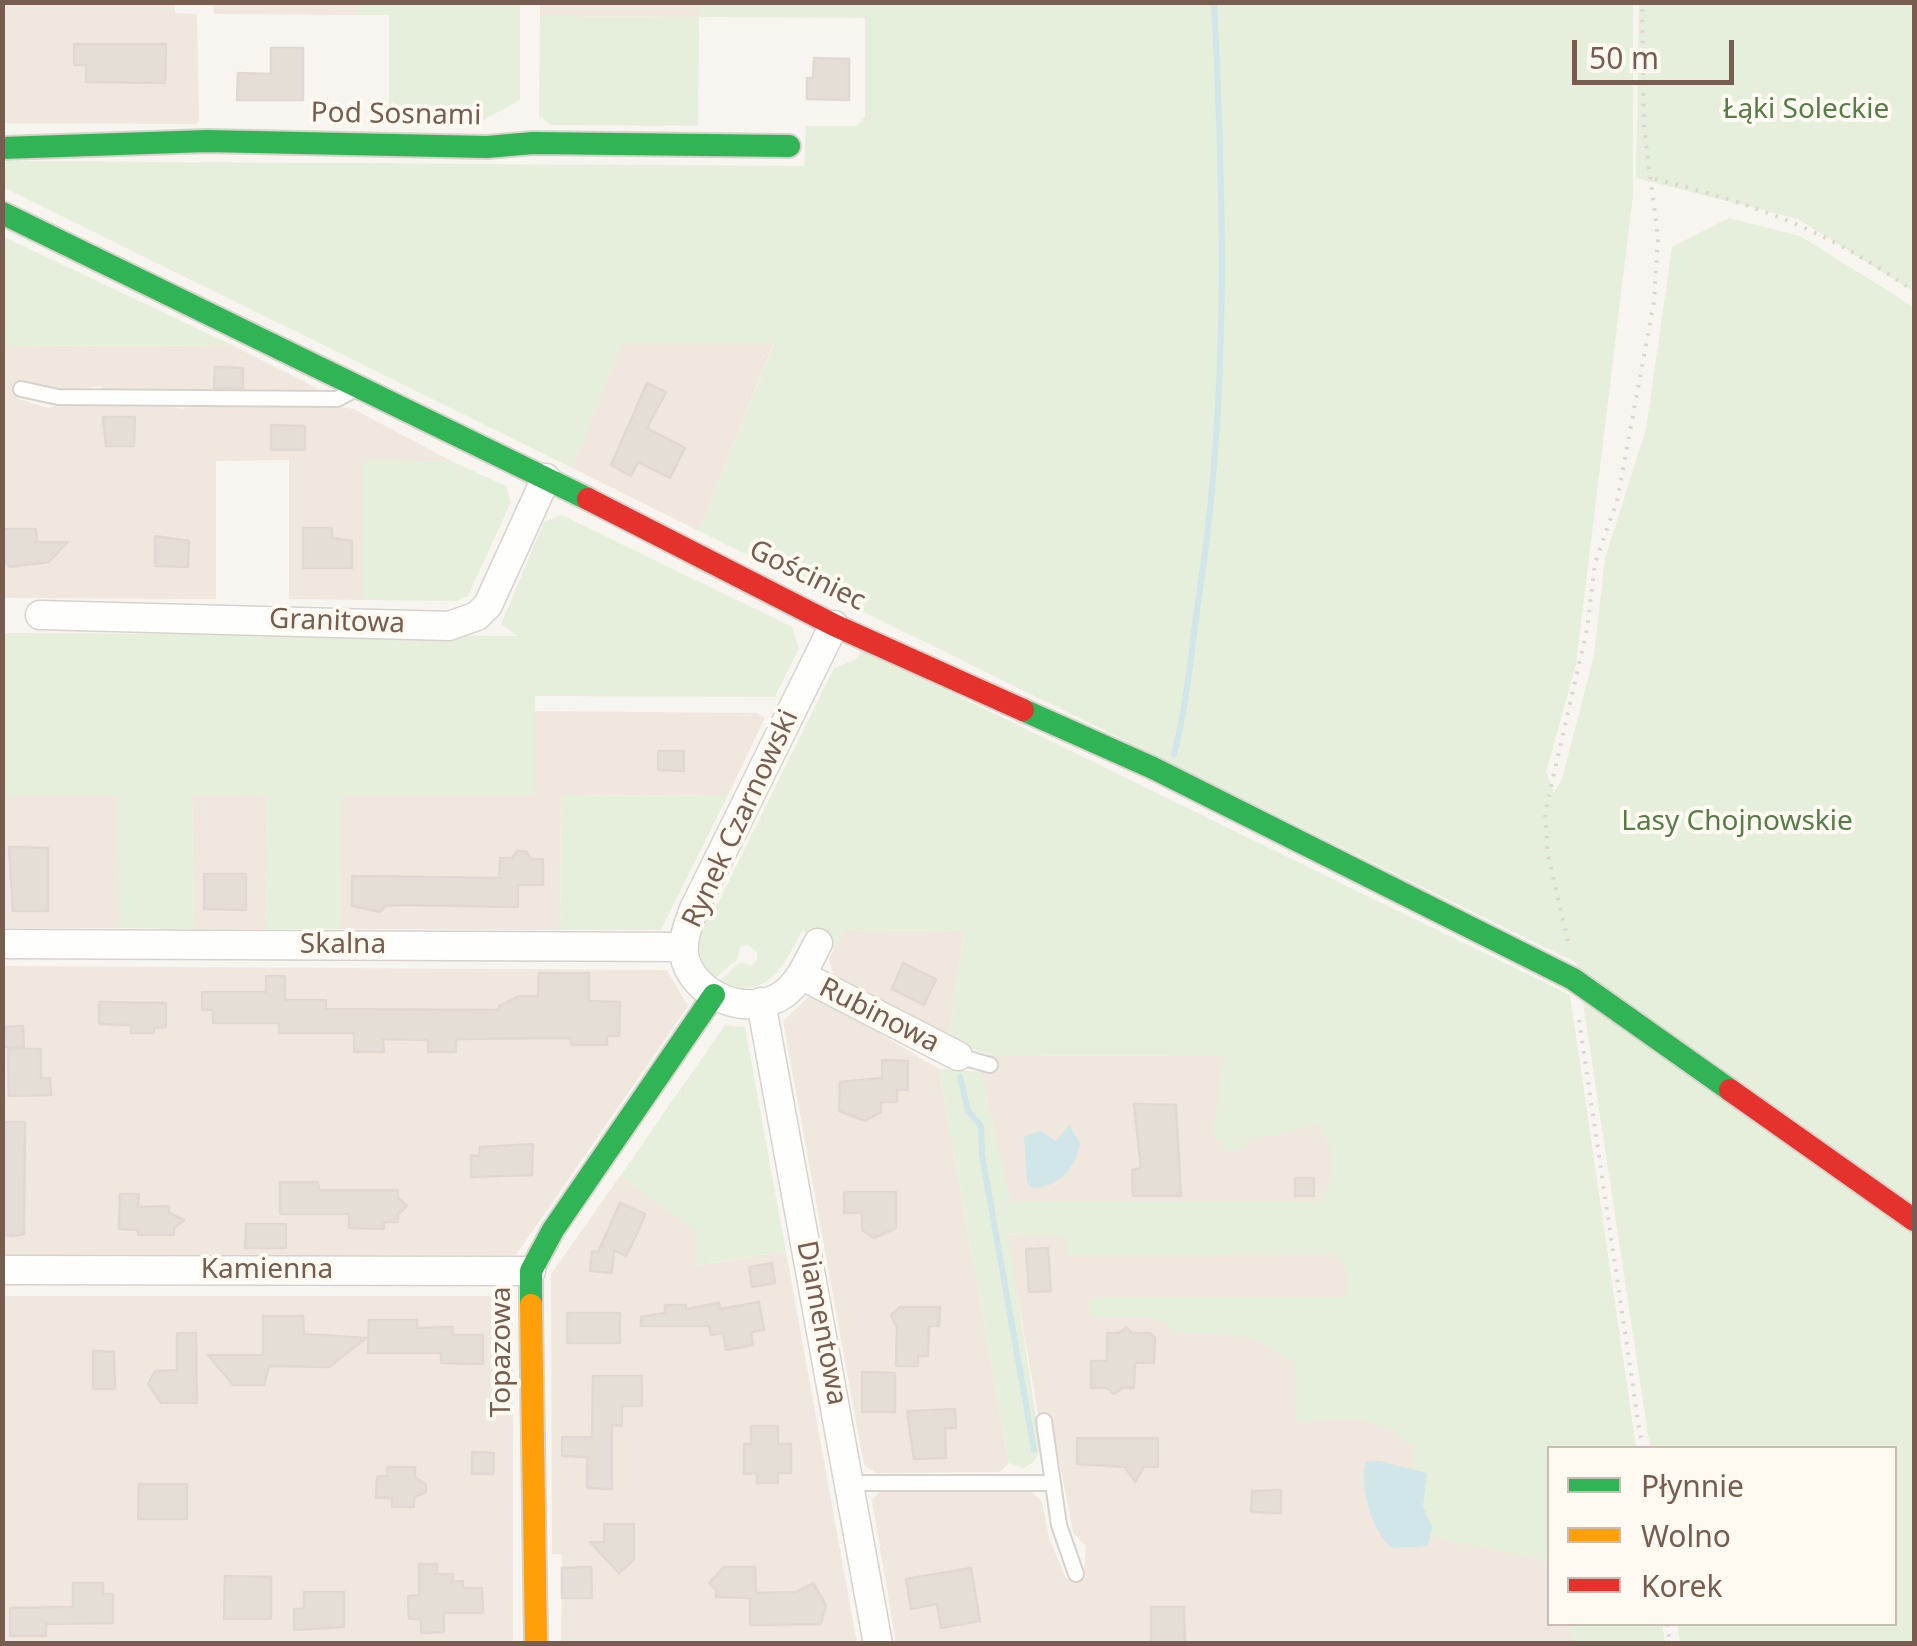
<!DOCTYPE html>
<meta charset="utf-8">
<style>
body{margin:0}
#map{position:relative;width:1917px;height:1646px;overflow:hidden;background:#f8f5f0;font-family:"Noto Sans",sans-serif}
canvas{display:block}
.frame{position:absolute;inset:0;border:5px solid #775d4f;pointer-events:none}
.legend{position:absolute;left:1547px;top:1446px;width:350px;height:180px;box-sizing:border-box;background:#fefaf2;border:2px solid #c8bbb1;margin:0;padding:12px 18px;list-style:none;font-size:30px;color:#775d4f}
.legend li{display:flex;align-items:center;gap:20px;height:50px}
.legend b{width:50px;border:2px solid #c8bbb1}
.scale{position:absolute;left:1572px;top:40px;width:162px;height:45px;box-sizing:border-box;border:5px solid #775d4f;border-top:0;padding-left:12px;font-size:30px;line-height:35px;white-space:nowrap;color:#775d4f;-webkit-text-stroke:8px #fefaf2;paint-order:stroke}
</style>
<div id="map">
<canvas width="1917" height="1646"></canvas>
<div class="frame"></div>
<ul class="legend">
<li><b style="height:12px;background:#30b455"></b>Płynnie</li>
<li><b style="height:12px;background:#ff9f0a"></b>Wolno</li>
<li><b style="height:12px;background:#e5322d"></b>Korek</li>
</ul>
<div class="scale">50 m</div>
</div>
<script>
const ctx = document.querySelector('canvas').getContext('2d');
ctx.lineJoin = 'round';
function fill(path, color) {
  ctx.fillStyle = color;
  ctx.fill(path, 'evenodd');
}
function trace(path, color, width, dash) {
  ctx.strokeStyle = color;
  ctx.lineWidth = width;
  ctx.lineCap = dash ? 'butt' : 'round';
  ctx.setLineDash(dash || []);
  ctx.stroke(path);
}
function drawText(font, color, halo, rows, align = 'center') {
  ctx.font = font + ' "Noto Sans",sans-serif';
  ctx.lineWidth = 8;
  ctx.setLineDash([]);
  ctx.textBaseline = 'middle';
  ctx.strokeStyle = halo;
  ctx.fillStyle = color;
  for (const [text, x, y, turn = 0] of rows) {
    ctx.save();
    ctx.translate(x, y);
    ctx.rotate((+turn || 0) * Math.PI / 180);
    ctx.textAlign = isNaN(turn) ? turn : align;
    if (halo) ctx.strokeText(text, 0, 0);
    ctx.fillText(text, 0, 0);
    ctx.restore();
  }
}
const residential = new Path2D(`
 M3,3H175V13L197,14L199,120L196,124L3,123Z
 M213,3H358V15L214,14Z
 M540,3H699V17L540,16Z
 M774,342L699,531L572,468L621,344Z
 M232,345L317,388L314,392H103L102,386L56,391L23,384L16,398L48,408L73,402L159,403L182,409L193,403L324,404L354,409L453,462L363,461V600L289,599V460L216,461V599L3,598V346Z
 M535,711L757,713L765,718L728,795L561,796L560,930L339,929L340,796H534Z
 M3,795H119V928H3Z
 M192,795H268L266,929H194Z
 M844,930L964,931L948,1041L836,983L829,959Z
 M3,966L667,970L688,1006L516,1255L3,1256Z
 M813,993L939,1069L1009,1463L1000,1472L876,1473L864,1465L783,1021Z
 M991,1055L1579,1058L1636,1448H1550V1624H1662L1665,1643H896L872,1501L879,1492H1032L1042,1501L1049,1537L1066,1579L1084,1569L1086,1546L1073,1533L1052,1421L1039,1420L1007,1234L1018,1235L981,1072L990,1073Z
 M620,1176L696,1230V1266L786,1251L857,1643H561L562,1555L552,1554L551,1274Z
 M3,1296H501L513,1308V1643L3,1644Z`);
const green = new Path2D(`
 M699,2L1633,3V195L1576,665L1546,772L1554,793L1562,779L1594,655L1605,558L1646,429L1672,247L1729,218L1800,236L1914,307V1643H1680L1677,1624H1894V1448H1650L1577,963L699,531L774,343L621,344L572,468L3,187L6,161L804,166L806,126H856L865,117V18L699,17L698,126L551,125L539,116L540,16L698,17Z
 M358,3H520V100L476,124H389V15H358Z
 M1639,3H1914V292L1798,219L1636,178Z
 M2,236L232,345L3,346Z
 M363,460L453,462L506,486L511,502L468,596L456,601L363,600Z
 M562,515L792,627L799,648L775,697L535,696V796H341L339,929H266L268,795L192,796L194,929L119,928L118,795H3V633L518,636L501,624L544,522Z
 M862,649L1570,995L1636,1448H1550L1549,1561L1432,1537L1422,1507L1427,1473L1414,1468V1449C1377,1410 1344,1421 1295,1421V1364C1242,1330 1240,1334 1177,1334L1164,1321L1152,1317L1093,1318L1088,1312L1090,1297H1343C1351,1280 1348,1264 1332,1254L1066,1256L1064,1235L1008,1234L1040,1443C1040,1456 1035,1462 1024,1468L1009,1463L939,1069L981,1072L1011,1202L1319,1201C1338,1176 1335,1147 1316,1123L1274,1136L1256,1135L1240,1150H1225L1213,1135L1223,1056L991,1055L948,1041L964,931L844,930L835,950L802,931C783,968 766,1002 720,981L739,963L752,965L757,960V952L748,945L740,947L737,960L715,978C690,956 701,930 710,903L717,905L834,668L855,660Z
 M728,795L661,930H560L561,796Z
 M725,1025L745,1027L786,1251L695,1266V1230L620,1176Z
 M1569,1624H1662L1665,1643H1572Z`);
const water = new Path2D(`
 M1069,1125L1080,1143C1076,1168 1058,1188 1032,1188L1027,1182L1024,1136L1041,1131L1056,1141Z
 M1379,1461L1427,1473L1423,1507L1432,1526L1428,1546L1393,1548C1373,1536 1358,1484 1366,1462Z`);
const stream = new Path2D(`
 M1174,754C1188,701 1191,649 1199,596C1229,399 1224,201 1214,2
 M960,1077L968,1111L981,1126L982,1155L1034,1450`);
const building = new Path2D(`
 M74,44H166L165,83L86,82V65H74Z
 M271,48H303V100H237L238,73L271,74Z
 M814,58L849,59V100L807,99V78H813Z
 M215,367L243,368V388H214Z
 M647,383L666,392L647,428L685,448L670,478L638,462L631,476L611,465Z
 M103,417H135L134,446H106Z
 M271,425L305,426V450H271Z
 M303,528H332V538L352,541V568H303Z
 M2,529H36L37,542H68L49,562L10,567L2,559Z
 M155,536L189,541L188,567L155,566Z
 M658,751H684V771L658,770Z
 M9,847L48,848V911H13Z
 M517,851H526L531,859H543V885H518V907L400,905L385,906L380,912L352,906V876L499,878L500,858H512Z
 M204,874H246V910L204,909Z
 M903,963L936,979L924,1005L892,989Z
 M539,973H589V1001L620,1002L619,1036H607V1045H571V1038L456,1039V1052H428V1040L383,1039L384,1052H354V1033H279V1023H213V1010H202V992H266V976H285V1000H326V1009L499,1010V1006L520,996H538Z
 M99,1002L166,1003V1027L154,1028V1033H131V1025L99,1024Z
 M23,1026L24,1047H2V1027Z
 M8,1049H41V1078H50L51,1095L9,1096Z
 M882,1060L908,1061V1090H897V1102H881V1112L865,1121L839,1111L840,1082L882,1078Z
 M1134,1104L1176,1105L1181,1196H1133L1132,1170L1141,1168Z
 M2,1122H25L24,1234L12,1236L2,1234Z
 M533,1144L532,1175L471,1177V1155L479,1156L480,1147Z
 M1295,1178H1314V1196H1295Z
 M280,1182H318L319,1190H398V1198L407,1206L398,1214V1222H384V1229L349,1228V1214H280Z
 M844,1192H896V1228L874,1238L862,1230V1213H844Z
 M120,1194H139L138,1207L169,1206V1213L184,1220L174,1228V1235H138V1230L119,1229Z
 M620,1203L645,1214L641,1225L626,1256L614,1250L612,1273L590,1271L592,1251L598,1252Z
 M246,1224H286V1248H245Z
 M1048,1248L1051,1291L1029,1292L1026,1249Z
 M772,1263L775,1283L752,1287L749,1267Z
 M759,1302L764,1330L751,1332L753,1345L726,1350L723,1333L711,1335L709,1326H641V1317L665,1313V1305H686V1309L719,1303L720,1309Z
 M900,1307H940L939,1326H929L928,1356H918V1366H896L897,1328L891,1315Z
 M567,1313H620V1343H567Z
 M263,1316H303L304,1334L366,1338L329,1367L269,1366L264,1385H233L208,1355H263Z
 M369,1320H417V1328L453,1327V1335H483V1364L441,1363V1353H368Z
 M1126,1327L1132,1333H1150L1155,1338L1154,1363H1135L1134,1388H1122L1114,1394L1107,1388H1091V1361H1107V1333H1119Z
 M177,1333H196L197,1403H161L148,1384L155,1371L177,1370Z
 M93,1351L114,1352L115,1389H93Z
 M862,1372L895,1373V1412H862Z
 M593,1376H642V1406H622V1426L612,1425V1489L587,1488V1457L562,1456V1437H592Z
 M955,1409L956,1428H945L946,1458L914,1459L907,1411Z
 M751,1426H778V1444H791V1473H778V1483H757V1473L744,1474V1444H751Z
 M1077,1438H1158V1467H1144L1135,1482L1125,1467L1077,1464Z
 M472,1452L494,1453L493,1474H472Z
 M387,1467H415V1477L426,1485V1492L414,1498V1507H392V1498H376L377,1477L387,1476Z
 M139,1484H187V1519H138Z
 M1281,1490V1513L1251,1512L1252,1491Z
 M604,1524H634V1559L619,1573L590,1542H604Z
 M419,1564H437V1574H453V1582L463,1581V1588H482L483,1613H444V1632L421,1633V1619H409L408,1596L419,1595Z
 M591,1567L592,1598H562V1568Z
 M724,1567H755L756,1593L796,1592L813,1583L826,1605L821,1624L750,1625V1598L716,1597V1590L709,1583Z
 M971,1568L980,1621L941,1628L937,1604L911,1609L906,1579Z
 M225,1576L271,1577V1619H224Z
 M73,1583H103V1594H113V1623L46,1624V1636H10V1608L73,1607Z
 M304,1592H344V1627L294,1630V1609H304Z
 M1151,1607H1184L1185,1644H1151Z`);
const path = new Path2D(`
 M1655,179C1761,206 1824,229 1914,291
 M1568,941L1548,855L1545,813L1587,629L1595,563L1617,501L1654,302L1658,238L1644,127L1642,2
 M1579,1020L1642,1448
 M1667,1624L1670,1644`);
const lane = new Path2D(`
 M21,389L58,397L337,399L354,390
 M958,1056L990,1065
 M1044,1421L1059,1525L1076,1574
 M850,1483H1052`);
const street = new Path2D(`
 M40,615L449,626L477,616L488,605L546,478
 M818,943C809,960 800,982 784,994C749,1019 691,996 684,954C682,939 689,923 694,909L834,625
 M2,944L684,947
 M801,975L958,1056
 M761,1002L878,1644
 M2,1270L531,1271`);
const fast = new Path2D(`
 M2,148L207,141L487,147L533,143L789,146
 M2,213L588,499
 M1023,710L1153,768L1573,979L1730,1090
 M531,1305V1271L553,1230L714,995`);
const slow = new Path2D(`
 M531,1305L536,1644`);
const jam = new Path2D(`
 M588,499L834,625L1023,710
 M1730,1090L1914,1220`);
const parkNames = [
 ["Łąki Soleckie",1806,110],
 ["Lasy Chojnowskie",1737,822]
];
const streetNames = [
 ["Pod Sosnami",396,115,1],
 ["Gościniec",807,576,26],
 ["Granitowa",337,622,2],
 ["Rynek Czarnowski",741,819,-65],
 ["Skalna",343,945],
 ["Rubinowa",879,1016,27],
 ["Kamienna",267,1270],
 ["Diamentowa",821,1323,79],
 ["Topazowa",502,1352,-90]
];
fill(residential, '#f0e8de');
fill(green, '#e6efdb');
fill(water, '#d1e6e9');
trace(stream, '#d1e6e9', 6);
fill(building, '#e5ded7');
trace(building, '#e1d8d2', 2.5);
trace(lane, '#d8d2cd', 18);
trace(street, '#d8d2cd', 31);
trace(fast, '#d8d2cb', 26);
trace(slow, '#d8d2cb', 26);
trace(jam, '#d8d2cb', 26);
trace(path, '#dbd5d0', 4, [2.5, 8]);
trace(lane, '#fefefd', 14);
trace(street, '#fefefd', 28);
trace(fast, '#30b455', 22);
trace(slow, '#ff9f0a', 22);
trace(jam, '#e5322d', 22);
drawText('28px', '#567c47', '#fefaf2', parkNames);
drawText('28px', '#775d4f', '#fefaf2', streetNames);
</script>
